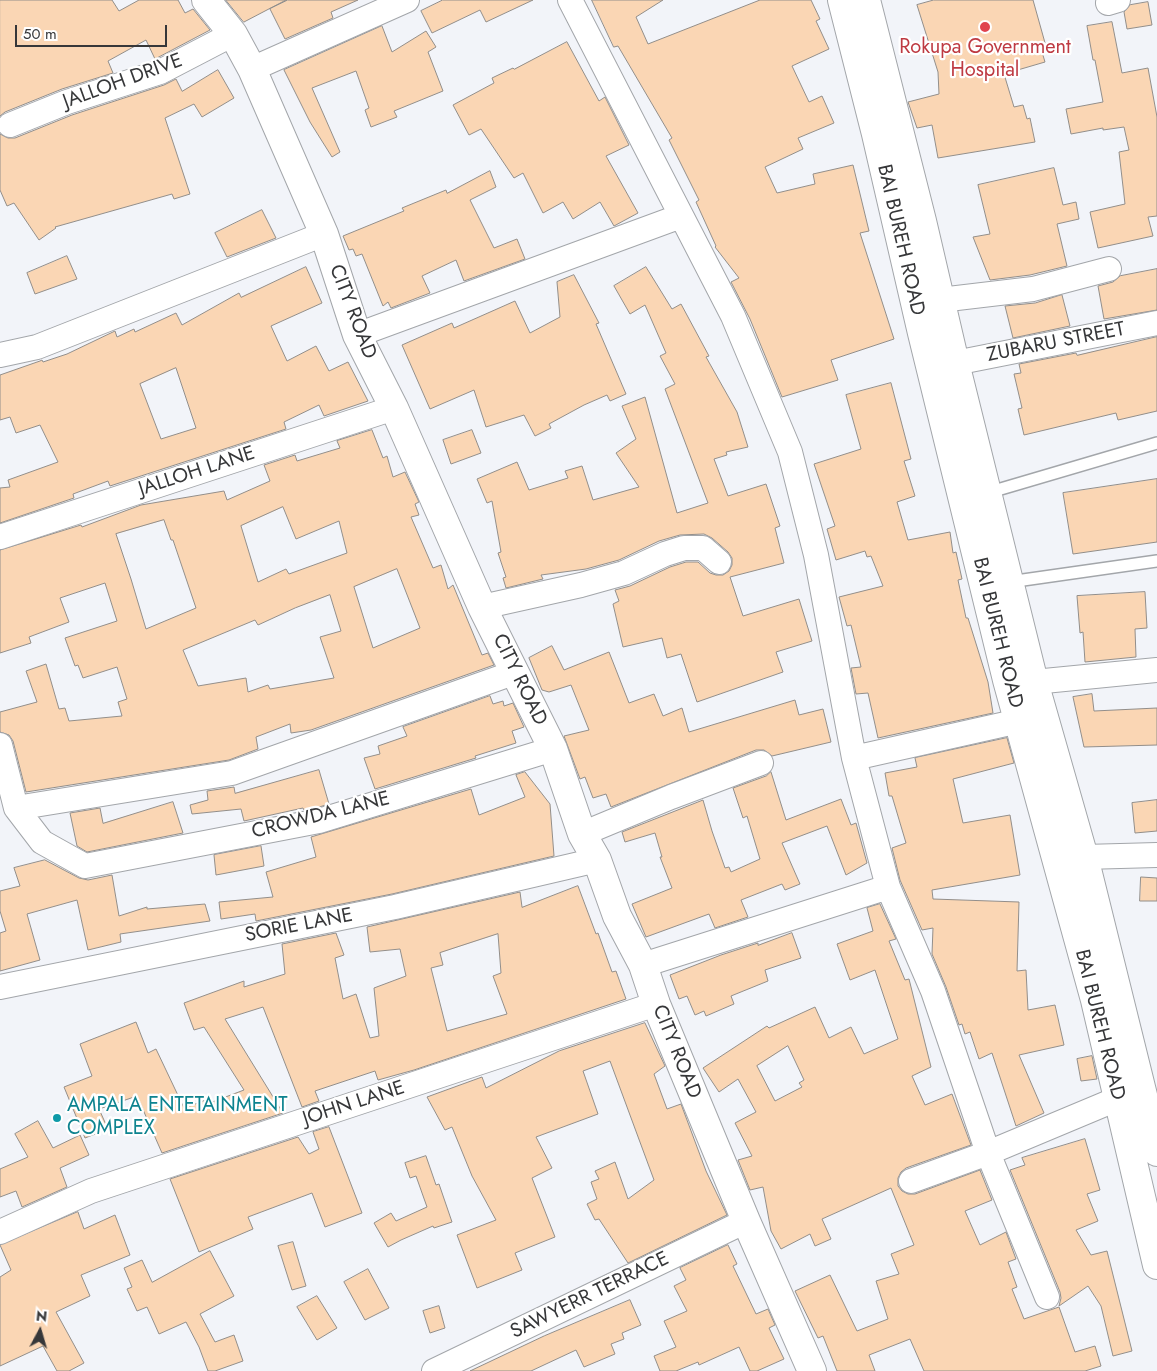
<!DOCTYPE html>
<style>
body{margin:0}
#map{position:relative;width:1157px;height:1371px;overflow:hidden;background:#f2f4f9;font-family:Jost,sans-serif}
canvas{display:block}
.north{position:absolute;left:15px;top:1306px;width:50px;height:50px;-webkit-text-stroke:4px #fff;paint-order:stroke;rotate:6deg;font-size:14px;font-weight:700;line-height:20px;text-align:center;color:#363739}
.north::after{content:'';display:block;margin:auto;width:18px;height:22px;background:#363739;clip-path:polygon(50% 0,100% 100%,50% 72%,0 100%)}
.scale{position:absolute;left:15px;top:25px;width:152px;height:22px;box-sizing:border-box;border:2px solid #363739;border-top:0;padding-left:6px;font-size:15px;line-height:18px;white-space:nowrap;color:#363739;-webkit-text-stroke:4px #fff;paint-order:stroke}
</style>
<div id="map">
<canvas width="1157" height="1371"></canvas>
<div class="north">N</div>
<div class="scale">50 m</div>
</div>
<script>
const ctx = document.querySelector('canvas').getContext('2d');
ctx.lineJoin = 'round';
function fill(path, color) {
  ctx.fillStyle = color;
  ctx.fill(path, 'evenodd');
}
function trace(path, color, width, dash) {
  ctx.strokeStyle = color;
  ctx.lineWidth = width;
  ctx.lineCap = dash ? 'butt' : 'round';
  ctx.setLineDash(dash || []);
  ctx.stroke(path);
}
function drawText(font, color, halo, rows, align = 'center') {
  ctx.font = font + ' Jost,sans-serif';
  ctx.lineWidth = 4.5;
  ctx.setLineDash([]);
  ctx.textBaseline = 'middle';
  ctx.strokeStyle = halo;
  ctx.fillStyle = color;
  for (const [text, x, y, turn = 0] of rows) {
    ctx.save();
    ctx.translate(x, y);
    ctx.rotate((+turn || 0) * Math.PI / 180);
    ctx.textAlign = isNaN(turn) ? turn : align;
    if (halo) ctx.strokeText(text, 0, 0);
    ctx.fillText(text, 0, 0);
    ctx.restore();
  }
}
const building = new Path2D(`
 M0,0H112L119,11L139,0H178L185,13L193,9L210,30L155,59L146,40L108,61L113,73L62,89L5,112L0,116Z
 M226,0H286L244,22Z
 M288,0H358L331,12L333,18L285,39L270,9Z
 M443,0H533L486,22L480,10L432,33L421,11Z
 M592,0H663L636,17L648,44L760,0H811L820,19L816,21L829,49L792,66L809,102L822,96L834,123L798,138L803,149L765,167L777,193L815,184L813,174L853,165L869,231L860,233L894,339L831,360L838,380L782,397L750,319L731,282L739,278L715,247L716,246L696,202L699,200L669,140L672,138L618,46L614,47Z
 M934,0H1033L1047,50L1042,52L1045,62L1004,74L1014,107L1023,105L1027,119L1030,118L1035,142L938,158L932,125L917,128L908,102L939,94L938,72L917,5Z
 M1148,2L1152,25L1127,29L1124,12L1130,5Z
 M1112,22L1122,73L1148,68L1157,117V216L1148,217L1153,236L1098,248L1090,212L1125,204L1119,152L1129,150L1124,127L1103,130V128L1071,134L1066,109L1103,102L1095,60H1093L1087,26Z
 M382,26L392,52L426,31L436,47L428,52L443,91L394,111L397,117L371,127L365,110L369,108L356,71L312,88L340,152L332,157L310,122L284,70Z
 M567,42L599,101L605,97L629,145L606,156L638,213L614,226L600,202L573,219L563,202L543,213L523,173L514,178L481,129L469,135L453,105L494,83L492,78L513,68L514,69Z
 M218,70L234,98L202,117L194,104L165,118L190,194L174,199L172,194L55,227L56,228L39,240L14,203L7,206L0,190V134L8,138H15L72,115L164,85L176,79L182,91Z
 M1054,168L1063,205L1076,202L1079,219L1057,224L1067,266L1030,275L990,280L973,237L990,234L978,185Z
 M490,171L496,187L470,200L494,248L517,239L525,259L464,281L456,260L422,276L430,293L391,308L388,302L383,306L362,254L356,256L353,249L349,250L343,236L404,211L402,208L446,190L447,193Z
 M262,210L276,238L227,257L215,233Z
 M67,256L77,279L35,294L27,273Z
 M306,267L322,303L271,326L287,361L316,346L329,371L348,362L368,401L324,416L319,405L284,422L286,429L110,486L108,481L73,494L74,498L0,523V488L10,487L8,480L58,462L40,425L16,433L10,417L0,420V375L40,361L42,360L43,362L67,354L115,331L117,337L134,329L135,332L176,313L182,325L239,293L241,297ZM176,368L196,428L161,439L140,384Z
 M646,267L672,309L681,304L709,356L706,357L737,412L748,447L726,452L727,455L714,459L728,496L766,484L780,526L775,528L784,563L730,577L743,616L799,599L812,641L776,652L783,672L697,702L681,654L667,658L662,638L623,647L613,604L619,601L615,590L630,586L670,567L686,562H698L710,573L716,575H723L729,571L732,565V558L728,552L712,538L704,534L680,535L659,541L619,560L586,569L541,575L543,579L506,588L503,578L506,577L498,553L501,552L492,501L487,503L477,479L517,462L529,490L568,478L565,471L582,466L593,500L639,487L616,453L636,439L622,406L645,397L677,513L708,503L665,389L675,384L660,356L666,353L645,305L630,314L614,286Z
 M1157,269V310L1104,319L1098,286L1113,282L1120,276Z
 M574,275L599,323L596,324L626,394L610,401L607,395L584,405L549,424L551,428L535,436L524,415L486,427L474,390L430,409L402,345L452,323L454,328L515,301L530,333L560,317L557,282Z
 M1062,295L1070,326L1013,338L1005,306L1035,303Z
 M1157,337V411L1118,420L1116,413L1024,435L1018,409L1022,408L1014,374L1021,373L1019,364L1076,353L1077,355Z
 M891,383L911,459L904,461L915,496L897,502L908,540L950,532L953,553L956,552L962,579L958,580L966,618H968L988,682L993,713L878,738L868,693L856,694L851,668L861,667L851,625L847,626L839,597L883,586L871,556L867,557L865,551L836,560L827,529L835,526L814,464L861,449L846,395Z
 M372,430L383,458L387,456L393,477L405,472L419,502L415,504L419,515L411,517L433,568L441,565L448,589L453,585L482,655L488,653L494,665L311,730L291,733L290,724L256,737L258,749L229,760L26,792L13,741L9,735L0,732V712L37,702L26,671L46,664L59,709L65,708L69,721L122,716L118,702L127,699L117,667L83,678L78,665L75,666L65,638L117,621L105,583L60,598L69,622L29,637L31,643L0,653V550L81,525L82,527L141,505L224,491L227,500L270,481L264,465L295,455L297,461L340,448L337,441ZM283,507L296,539L339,521L347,553L289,574L286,569L258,582L241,526ZM164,520L171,540H173L196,608L146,629L131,579L116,534ZM397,569L420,628L373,648L354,587ZM330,595L341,631L320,637L334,678L270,689L268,685L248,692L246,678L198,686L183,650L255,620L258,625L295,608Z
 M472,430L481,453L451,464L443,440Z
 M1157,479V542L1073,554L1063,493Z
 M1145,592L1147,628L1135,629L1136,657L1085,662L1083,632L1080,633L1077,596Z
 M552,646L564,670L609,652L629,703L654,694L663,716L682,708L689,732L795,700L799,715L823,709L831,742L772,756L764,750H756L611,807L606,794L593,798L585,777L580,779L564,736L589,730L571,685L549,692L542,690L529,658Z
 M1092,694L1094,711L1157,708V745L1084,747L1073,697Z
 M490,696L493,704L503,701L504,706L513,703L524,727L512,731L516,743L475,756L476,758L375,789L364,758L380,754L378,746L407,736L403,727Z
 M1007,738L1014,763L953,779L963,823L1010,815L1020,875L932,890L933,899L1019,902L1017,971L1026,970L1028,1010L1055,1005L1064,1045L1019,1055L1044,1113L1016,1126L992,1053L979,1059L970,1032L965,1034L962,1024L959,1025L946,987L932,954L933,928L922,930L900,880L892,848L906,843L892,796H889L885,773L917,767L915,758Z
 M319,770L329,804L316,808L304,810L303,808L244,821L241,809L192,814L190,805L208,800L207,791L234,787L235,793Z
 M525,772L550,804L554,856L392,894L256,921L255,914L221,919L219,902L273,897L266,872L316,857L311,837L471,789L479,815L525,797L516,775Z
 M771,772L786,820L841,799L851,825L856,823L867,863L846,875L827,826L782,843L800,884L785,890L782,884L741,900L748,917L715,928L709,914L646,937L632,904L672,888L660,857H662L655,833L625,842L622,832L703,800L712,831L725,868L729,867L731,872L760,859L747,816L743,818L733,788L766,776Z
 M1157,800V831L1135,833L1132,803Z
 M173,802L183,833L87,852L77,846L70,813L100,808L103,823Z
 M261,846L264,866L216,875L214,855Z
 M45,860L79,878L88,880L112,875L119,916L147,907V909L205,904L210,921L120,934L121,942L88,950L77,900L27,914L40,960L0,971V933L6,931L0,911V891L20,886L14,868Z
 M1141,877L1157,878V901H1140Z
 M578,886L596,934L598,933L612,972L616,971L626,999L414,1070L378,1080L375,1071L315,1091L319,1101L302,1107L263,1007L225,1019L283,1113L162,1153L137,1096L99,1109L108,1129L85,1138L64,1087L92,1076L80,1044L136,1022L148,1053L156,1049L184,1108L206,1100L207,1104L244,1090L204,1027L194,1030L184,1003L244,981V987L285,974L282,944L336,933L344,955L335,958L343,999L356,994L370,1038L379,1036L374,988L406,976L400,949L370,952L367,927L520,892L522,907ZM498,934L501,973L493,976L507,1014L447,1031L431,968L443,965L440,953Z
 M880,904L896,939L889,941L905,980L909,979L931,1067L912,1076L925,1105L952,1094L971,1145L906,1168L901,1172L898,1178V1186L902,1191L908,1194H915L980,1170L992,1200L965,1211L980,1245L1006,1232L1016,1259L1008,1262L1017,1287L1012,1289L1024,1319L1059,1307L1075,1352L1095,1346L1101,1366L1085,1371H924L910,1339L869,1355L875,1371H837L823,1336L818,1338L795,1291L830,1275L857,1331L888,1319L876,1281L899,1274L891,1254L914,1245L891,1188L822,1219L831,1239L815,1246L810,1234L781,1249L771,1231L763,1187L750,1190L738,1160L752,1156L735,1123L756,1112L738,1079L719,1092L703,1068L767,1026L769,1028L815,1007L829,1038L851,1027L864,1054L898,1039L875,970L850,980L837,944L873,931L867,908ZM788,1046L804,1080L799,1083L802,1087L775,1101L757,1066Z
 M792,933L801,958L765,970L768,981L731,996L734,1004L706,1016L704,1011L695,1015L687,996L679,999L670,975L721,955L758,943V945Z
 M645,1023L665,1066L654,1074L667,1109L681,1104L706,1171L727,1215L628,1263L599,1219L595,1220L587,1204L597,1199L591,1182L599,1179L595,1171L615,1162L628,1199L654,1180L610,1061L583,1071L598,1114L536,1137L552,1168L532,1178L555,1237L515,1253L522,1270L477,1288L457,1235L496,1220L472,1176L452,1127L445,1130L427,1097L482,1077L486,1088L559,1051Z
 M1092,1056L1097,1079L1081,1081L1077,1059Z
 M38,1121L53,1148L80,1135L89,1155L60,1168L67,1187L22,1207L16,1191L0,1197V1169L28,1157L15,1134Z
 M329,1127L362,1213L325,1227L312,1193L248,1217L253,1229L199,1252L170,1179L298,1137L309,1154L319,1149L313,1132Z
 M1085,1139L1100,1190L1087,1194L1098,1221L1076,1230L1091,1255L1107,1251L1132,1351L1113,1356L1101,1306L1088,1286L1059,1306L1061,1298L1060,1292L1010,1170L1025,1165L1022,1158Z
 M426,1156L436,1185L439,1184L452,1222L434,1228L433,1226L401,1240L388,1247L374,1223L391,1213L396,1221L427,1207L416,1176L410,1178L405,1163Z
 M78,1212L84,1229L115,1215L130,1255L81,1275L90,1296L56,1312L84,1363L69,1371H57L43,1346L0,1366V1277L11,1270L0,1245Z
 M293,1242L306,1286L292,1290L278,1246Z
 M728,1245L737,1264L733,1266L756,1314L768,1309L775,1325L769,1328L784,1359L757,1371H750L739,1347L699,1365L698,1362L676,1371H660L654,1356L676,1347L664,1321L687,1311L674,1286L686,1280L680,1268Z
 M210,1251L234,1296L200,1314L215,1342L234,1335L243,1361L215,1371H208L199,1347L186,1322L159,1334L147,1307L137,1311L127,1289L132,1287L124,1268L142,1260L152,1282Z
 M368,1269L389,1308L365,1320L344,1282Z
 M317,1296L337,1328L317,1340L297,1307Z
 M630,1300L641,1325L622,1333L624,1339L611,1344L615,1354L584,1367L576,1350L531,1371H470L544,1336Z
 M439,1306L445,1328L430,1333L423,1311Z`);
const service = new Path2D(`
 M987,493L1157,443
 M1009,582L1157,561`);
const minor = new Path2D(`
 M570,0L733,316L790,452L816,555L854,758L888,887L933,991L988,1153L1047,1297
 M1108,3L1118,0
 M252,69L407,0
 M10,125L67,102L160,72L233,34
 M940,300L1033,289L1109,269
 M357,335L681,216
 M0,355L37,347L324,234
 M955,363L1157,323
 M0,537L394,408
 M482,607L581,585L624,573L665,554L684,548H703L719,562
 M1017,681L1034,682L1157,670
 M0,745L16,808L42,842L85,866L319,821L553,749
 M854,758L1019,721
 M16,808L232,773L516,672
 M582,834L671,797L761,763
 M1084,857L1157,855
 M643,965L888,887
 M0,987L395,907L597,860
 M911,1181L988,1153L1117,1099
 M0,1232L91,1191L656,1004
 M434,1371L746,1221`);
const secondary = new Path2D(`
 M206,0L233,34L252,69L324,234L357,335L394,408L482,607L553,749L582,834L597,860L617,916L643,965L656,1004L746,1221L812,1371`);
const trunk = new Path2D(`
 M842,0L876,134L922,333L1007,680L1095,1000L1157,1265
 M866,0L922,221L955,363L1034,682L1084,857L1157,1152`);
const markers = [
 [985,27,6,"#e0444e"],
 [57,1118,5,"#0f9aa8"]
];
const healthNames = [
 ["Rokupa Government",985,48],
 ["Hospital",985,71]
];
const streetNames = [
 ["JALLOH DRIVE",123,82,-20],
 ["BAI BUREH ROAD",900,240,77],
 ["CITY ROAD",352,312,69],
 ["ZUBARU STREET",1056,343,-11],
 ["JALLOH LANE",197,472,-18],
 ["BAI BUREH ROAD",997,633,76],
 ["CITY ROAD",519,680,64],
 ["CROWDA LANE",321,816,-14],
 ["SORIE LANE",299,926,-11],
 ["BAI BUREH ROAD",1099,1025,76],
 ["CITY ROAD",676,1052,68],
 ["JOHN LANE",354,1104,-18],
 ["SAWYERR TERRACE",590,1296,-26]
];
const cultureNames = [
 ["AMPALA ENTETAINMENT",67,1106],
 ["COMPLEX",67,1129]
];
fill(building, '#fad6b4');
trace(building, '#928e8a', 1);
trace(service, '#a3a6aa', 14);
trace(minor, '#a3a6aa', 26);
trace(secondary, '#a3a6aa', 30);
trace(trunk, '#a3a6aa', 30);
trace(service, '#fff', 11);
trace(minor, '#fff', 24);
trace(secondary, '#fff', 28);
trace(trunk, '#fff', 28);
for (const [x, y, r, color] of markers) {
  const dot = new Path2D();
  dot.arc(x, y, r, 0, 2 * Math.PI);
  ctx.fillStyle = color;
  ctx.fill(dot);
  trace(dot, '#fff', 2);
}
drawText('20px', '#be3a42', '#fff', healthNames);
drawText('20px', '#363739', '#fff', streetNames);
drawText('20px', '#0d838f', '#fff', cultureNames, 'left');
</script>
